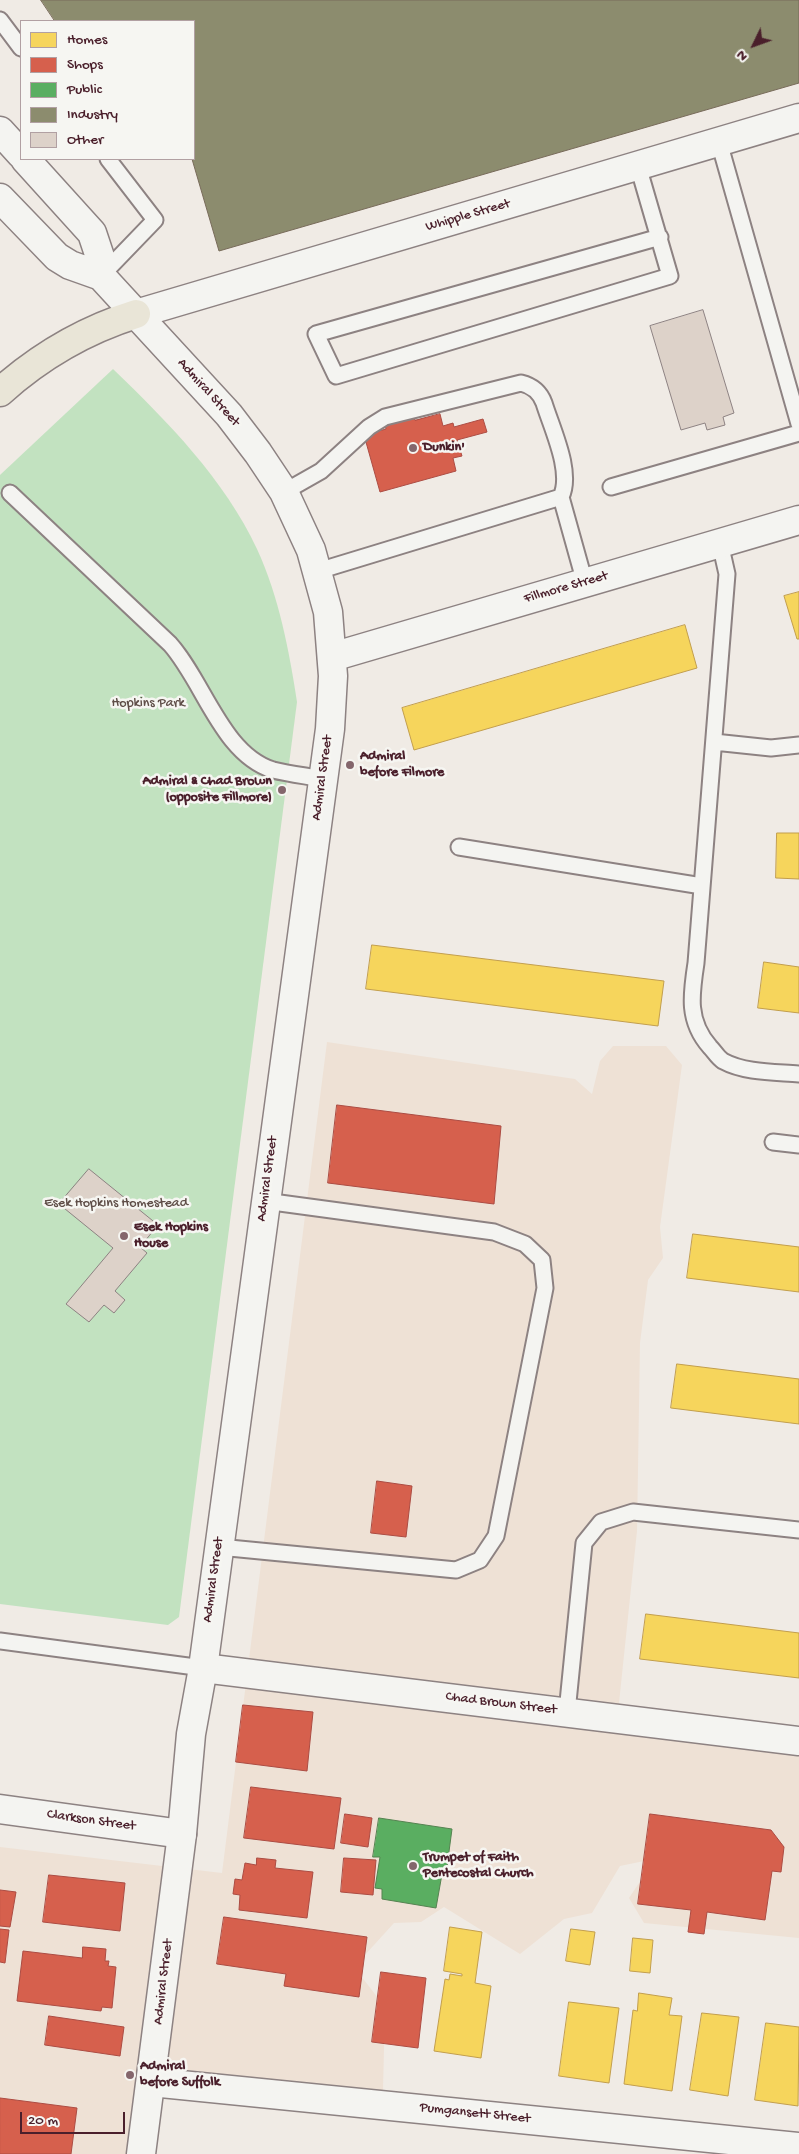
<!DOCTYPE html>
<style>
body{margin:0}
#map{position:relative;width:799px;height:2154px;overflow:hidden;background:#f0ebe5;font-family:"Gochi Hand",sans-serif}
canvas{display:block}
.legend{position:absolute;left:20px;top:20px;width:175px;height:140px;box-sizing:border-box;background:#f6f6f2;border:1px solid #b1a0a2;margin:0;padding:6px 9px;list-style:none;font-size:15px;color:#4a1f2b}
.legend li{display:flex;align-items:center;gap:10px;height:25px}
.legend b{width:25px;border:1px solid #b1a0a2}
.north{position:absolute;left:729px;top:20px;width:50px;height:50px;-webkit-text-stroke:4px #f6f6f2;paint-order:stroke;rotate:228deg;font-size:14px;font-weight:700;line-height:20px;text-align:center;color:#4a1f2b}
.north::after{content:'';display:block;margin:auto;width:18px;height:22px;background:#4a1f2b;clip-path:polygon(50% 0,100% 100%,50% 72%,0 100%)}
.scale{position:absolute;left:20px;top:2112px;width:105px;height:22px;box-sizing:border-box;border:2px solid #4a1f2b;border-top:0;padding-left:6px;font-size:15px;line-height:18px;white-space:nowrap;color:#4a1f2b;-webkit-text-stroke:4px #f6f6f2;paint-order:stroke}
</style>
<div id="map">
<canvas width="799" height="2154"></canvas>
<ul class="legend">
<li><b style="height:14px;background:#f6d55c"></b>Homes</li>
<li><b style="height:14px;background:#d6604d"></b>Shops</li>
<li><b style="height:14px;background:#5aae61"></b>Public</li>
<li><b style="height:14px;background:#8c8c6e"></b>Industry</li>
<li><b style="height:14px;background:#ddd2c9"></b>Other</li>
</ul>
<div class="north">N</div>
<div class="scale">20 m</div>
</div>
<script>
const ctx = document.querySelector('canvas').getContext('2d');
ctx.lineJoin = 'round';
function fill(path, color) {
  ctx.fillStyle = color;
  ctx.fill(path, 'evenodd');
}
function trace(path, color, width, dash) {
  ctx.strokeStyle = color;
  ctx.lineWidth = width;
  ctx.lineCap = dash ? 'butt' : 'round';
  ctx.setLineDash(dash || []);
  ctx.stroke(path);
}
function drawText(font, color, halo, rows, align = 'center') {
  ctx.font = font + ' "Gochi Hand",sans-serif';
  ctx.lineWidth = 5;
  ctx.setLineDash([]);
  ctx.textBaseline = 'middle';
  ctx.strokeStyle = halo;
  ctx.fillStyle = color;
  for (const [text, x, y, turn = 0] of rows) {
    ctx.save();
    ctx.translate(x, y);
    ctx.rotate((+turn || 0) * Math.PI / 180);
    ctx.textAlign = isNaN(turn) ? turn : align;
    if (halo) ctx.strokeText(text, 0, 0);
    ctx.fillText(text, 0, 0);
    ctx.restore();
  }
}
const built = new Path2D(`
 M327,1042L575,1079L592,1094L600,1061L613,1046H666L682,1065L660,1227L663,1258L648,1280L640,1343L637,1531L619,1703L624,1708L799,1732V1938L644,1923L629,1898L645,1874L649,1860L620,1866L592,1913L564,1919L520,1954L444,1907L421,1922L394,1923L354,1967L385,2007L383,2090L377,2095L159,2081L149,2154H0V1847L222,1873Z`);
const green = new Path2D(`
 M113,369C168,422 224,479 257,549C279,597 289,650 297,702L179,1617L168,1625L0,1604V475Z`);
const homes = new Path2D(`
 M799,592V639H797L784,596Z
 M685,625L697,668L414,750L402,708Z
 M777,833H799V879L776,878Z
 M372,945L664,981L658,1026L366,989Z
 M764,962L799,967V1013L758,1008Z
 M693,1234L799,1247V1292L687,1278Z
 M677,1364L799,1379V1424L671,1408Z
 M646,1614L799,1633V1678L640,1659Z
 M450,1927L482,1932L475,1983L491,1986L481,2058L434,2051L445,1979L449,1980L450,1974L462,1976V1974L444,1971Z
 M571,1929L595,1932L590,1965L566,1961Z
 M633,1938L653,1940L650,1973L630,1971Z
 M639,1993L672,1998L669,2015L682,2016L672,2091L624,2084L633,2010L637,2011Z
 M569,2002L619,2008L609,2083L559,2076Z
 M702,2013L739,2017L728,2096L690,2090Z
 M766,2023L799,2027L798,2106L755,2100Z`);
const shops = new Path2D(`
 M440,414L443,426L453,423L454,427L483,419L487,432L457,440L462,456L453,458L456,471L380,492L364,435L386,429L385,425L414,417L415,420Z
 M337,1105L501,1126L494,1204L328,1183Z
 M377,1481L412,1486L406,1537L371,1533Z
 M243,1705L313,1712L307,1771L236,1762Z
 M251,1787L341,1798L334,1849L244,1838Z
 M345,1814L372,1818L368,1847L341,1843Z
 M650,1814L771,1830L784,1847L781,1872L772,1871L765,1920L707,1912L704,1934L688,1932L691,1910L638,1904Z
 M257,1858L276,1860L275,1868L313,1872L307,1918L239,1910L240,1895L233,1894L235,1879L242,1880L245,1863L256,1865Z
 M344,1858L376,1860L373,1895L341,1892Z
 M49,1875L125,1883L120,1931L43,1922Z
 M0,1890L16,1892L10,1927L0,1926Z
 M224,1917L367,1937L359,1997L284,1986L286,1974L217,1964Z
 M0,1929L9,1930L5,1963L0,1962Z
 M83,1947L106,1949L105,1961H109L108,1966L116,1967L112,2008L102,2007L101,2011L17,2001L23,1951L82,1958Z
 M381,1972L426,1978L418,2048L372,2042Z
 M49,2016L124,2027L120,2056L45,2045Z
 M0,2098L77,2108L71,2154H0Z`);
const public = new Path2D(`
 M379,1818L452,1829L446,1874H442L436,1908L382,1899V1889L375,1888L380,1857H373Z`);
const industry = new Path2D(`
 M41,0H799V83L219,251L192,159H194V21H55Z`);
const building = new Path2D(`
 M703,310L734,413L723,417L725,425L707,430L705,423L681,430L650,326Z
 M89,1169L158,1225L140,1247L147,1253L115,1291L125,1300L114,1313L104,1305L89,1322L66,1304L113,1248L59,1204Z`);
const service = new Path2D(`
 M0,20L21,48
 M719,142L799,424
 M638,166L670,276L336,376L316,334L660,237
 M101,276L155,220L108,159
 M611,487L799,433
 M284,492L321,471L369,427L385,417L521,383C533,386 540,392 544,403C552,429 573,472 561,497
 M10,493L170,644C204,682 222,754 273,770C289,774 307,776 323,779
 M720,543L727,574L696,963C691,995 687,1021 710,1047C714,1051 718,1058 723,1061C745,1073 775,1072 799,1074
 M318,571L561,497L585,583
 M714,742L771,748L799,745
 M459,847L702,886
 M773,1142L799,1145
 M219,1547L456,1570L480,1560L496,1536L545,1288L542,1260L525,1244L494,1232L265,1201
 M0,1641L203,1668
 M567,1712L584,1543L601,1522L633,1512L799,1530`);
const minor = new Path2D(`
 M332,657L799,520
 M0,1809L182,1834
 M151,2082L799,2147`);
const tertiary = new Path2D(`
 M136,314L799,118
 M203,1668L799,1741`);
const secondary = new Path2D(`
 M0,131L21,154
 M25,159L92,233L101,260V276
 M0,198L57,257L70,265L101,276L229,415L258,453L284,492L311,550L328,612L333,676L330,729L203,1668L191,1734L182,1834L141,2154`);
const motorway = new Path2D(`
 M0,392C40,356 85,330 136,314`);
const markers = [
 [413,448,5,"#84666c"],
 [350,765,5,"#84666c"],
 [282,790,5,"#84666c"],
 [124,1236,5,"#84666c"],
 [413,1866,5,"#84666c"],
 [130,2075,5,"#84666c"]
];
const streetNames = [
 ["Whipple Street",468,216,-16],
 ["Admiral Street",208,393,48],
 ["Fillmore Street",566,588,-16],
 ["Admiral Street",323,778,-82],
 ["Admiral Street",268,1179,-82],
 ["Admiral Street",214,1580,-82],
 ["Chad Brown Street",501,1704,7],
 ["Clarkson Street",91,1821,8],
 ["Admiral Street",164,1982,-83],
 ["Pumgansett Street",475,2114,6]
];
const poiNames = [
 ["Dunkin'",423,448],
 ["Admiral",360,757],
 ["before Filmore",360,773],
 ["Admiral & Chad Brown",272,782,"right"],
 ["(opposite Fillmore)",272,798,"right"],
 ["Esek Hopkins",134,1228],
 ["House",134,1244],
 ["Trumpet of Faith",423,1858],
 ["Pentecostal Church",423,1874],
 ["Admiral",140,2067],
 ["before Suffolk",140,2083]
];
const parkNames = [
 ["Hopkins Park",148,704],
 ["Esek Hopkins Homestead",116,1204]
];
fill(built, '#eee1d5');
fill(green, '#c2e2c0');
fill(homes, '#f6d55c');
trace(homes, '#c29e4d', 1);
fill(shops, '#d6604d');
trace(shops, '#ac4c43', 1);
fill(public, '#5aae61');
trace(public, '#558351', 1);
fill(industry, '#8c8c6e');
trace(industry, '#786b5a', 1);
fill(building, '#ddd2c9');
trace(building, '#8d8282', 1);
trace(service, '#8d8282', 19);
trace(minor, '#8d8282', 31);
trace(tertiary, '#8d8282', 31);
trace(secondary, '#8d8282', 31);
trace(motorway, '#8d8282', 31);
trace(service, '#f4f4f1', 15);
trace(minor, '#f4f4f1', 28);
trace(tertiary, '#f4f4f1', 28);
trace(secondary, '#f4f4f1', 28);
trace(motorway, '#e9e5d7', 28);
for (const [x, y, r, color] of markers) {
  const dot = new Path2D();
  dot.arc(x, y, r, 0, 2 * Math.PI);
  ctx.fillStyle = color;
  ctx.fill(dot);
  trace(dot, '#f6f6f2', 2);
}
drawText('14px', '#4a1f2b', '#f6f6f2', streetNames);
drawText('bold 14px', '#4a1f2b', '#f6f6f2', poiNames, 'left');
drawText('14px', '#5f4e48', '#f6f6f2', parkNames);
</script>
